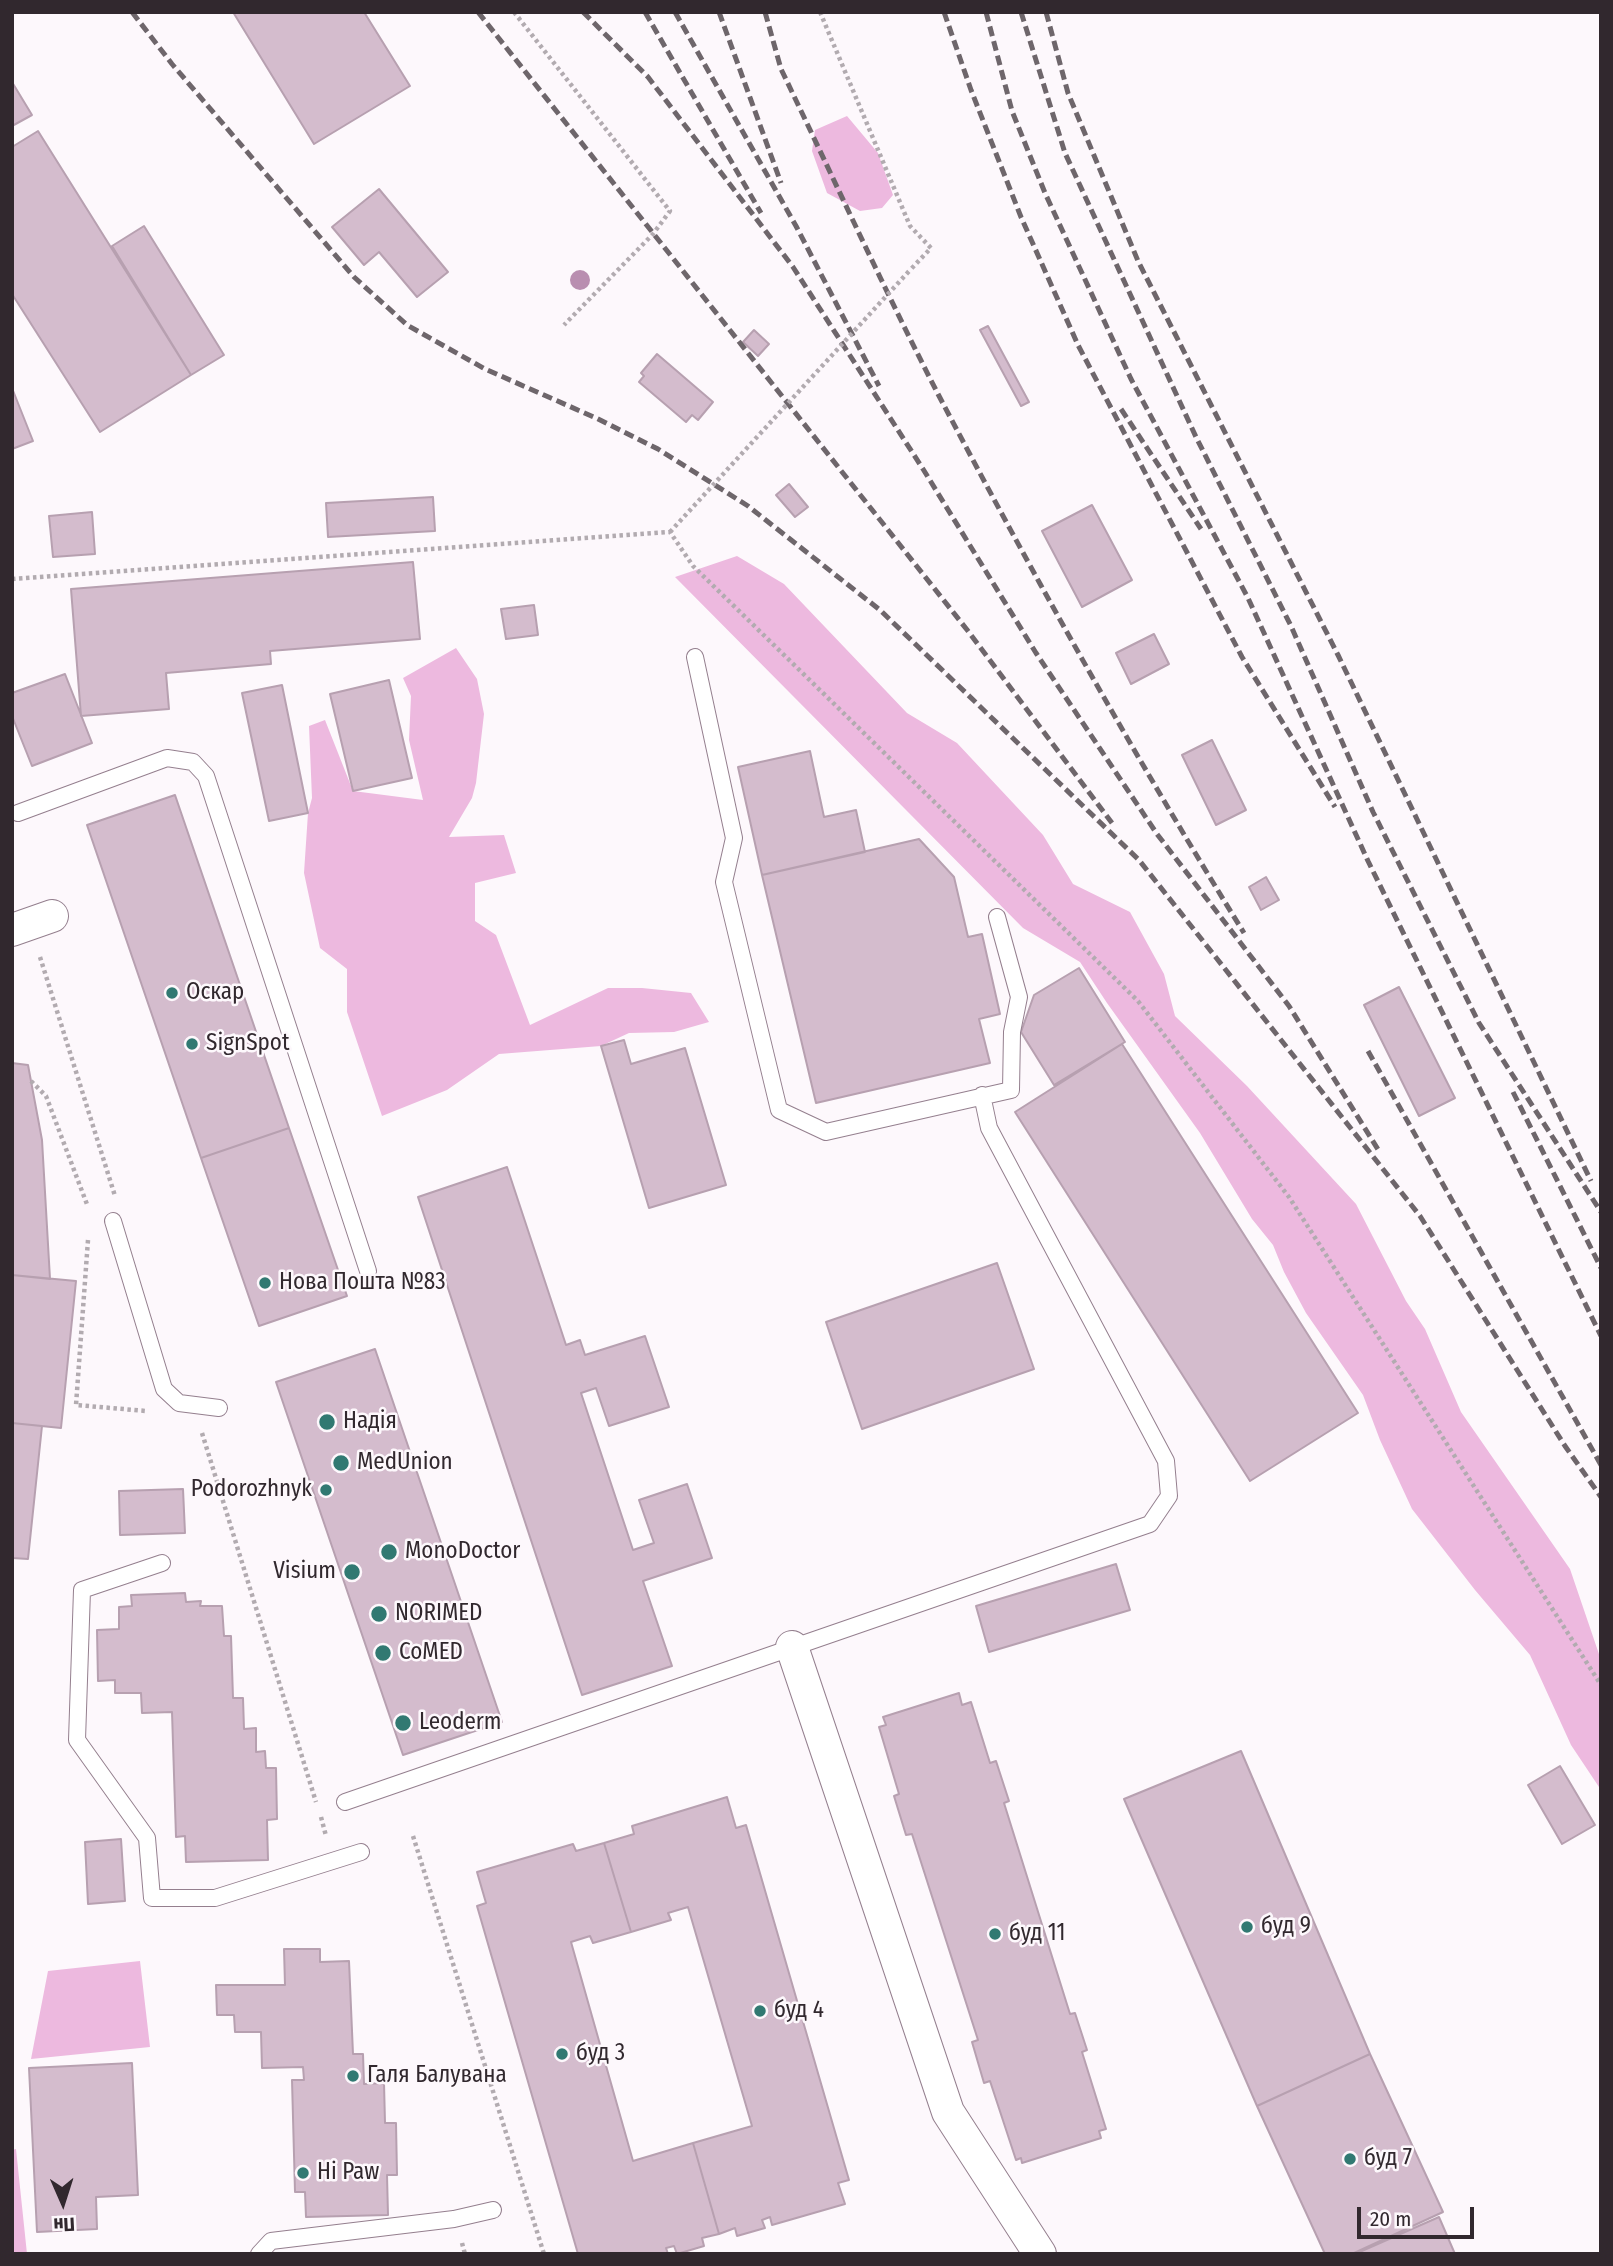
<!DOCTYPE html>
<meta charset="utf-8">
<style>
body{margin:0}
#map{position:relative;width:1613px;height:2266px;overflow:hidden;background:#fdf8fc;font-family:"Fira Sans Condensed",sans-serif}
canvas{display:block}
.frame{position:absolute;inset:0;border:14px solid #31282e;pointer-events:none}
.north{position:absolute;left:28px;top:2168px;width:70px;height:70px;-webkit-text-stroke:5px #fdf8fc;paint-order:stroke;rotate:177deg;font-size:19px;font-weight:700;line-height:28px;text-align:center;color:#31282e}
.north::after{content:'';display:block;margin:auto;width:24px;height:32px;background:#31282e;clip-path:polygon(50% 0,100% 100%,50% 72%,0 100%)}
.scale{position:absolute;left:1357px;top:2207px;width:117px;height:32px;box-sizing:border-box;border:4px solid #31282e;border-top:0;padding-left:9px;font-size:21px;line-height:24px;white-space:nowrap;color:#31282e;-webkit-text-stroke:5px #fdf8fc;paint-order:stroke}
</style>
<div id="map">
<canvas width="1613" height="2266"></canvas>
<div class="frame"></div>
<div class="north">Пн</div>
<div class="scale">20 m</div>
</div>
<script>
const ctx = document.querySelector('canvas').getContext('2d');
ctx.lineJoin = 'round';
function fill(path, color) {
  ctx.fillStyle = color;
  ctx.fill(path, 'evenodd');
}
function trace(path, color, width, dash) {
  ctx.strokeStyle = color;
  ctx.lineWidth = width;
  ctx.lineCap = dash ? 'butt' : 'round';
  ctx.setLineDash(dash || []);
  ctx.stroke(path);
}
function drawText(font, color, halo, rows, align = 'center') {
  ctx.font = font + ' "Fira Sans Condensed",sans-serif';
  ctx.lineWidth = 5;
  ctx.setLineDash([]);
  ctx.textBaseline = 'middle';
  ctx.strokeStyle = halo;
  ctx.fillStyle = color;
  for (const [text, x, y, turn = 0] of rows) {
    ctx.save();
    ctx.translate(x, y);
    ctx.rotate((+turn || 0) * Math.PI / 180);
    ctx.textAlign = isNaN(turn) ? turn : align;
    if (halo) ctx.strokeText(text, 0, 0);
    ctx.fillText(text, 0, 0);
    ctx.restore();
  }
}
const green = new Path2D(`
 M847,116L878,153L893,195L882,208L860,211L827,193L812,151L815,130Z
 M737,556L784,584L907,713L957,743L1043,835L1073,884L1130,912L1164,974L1175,1016L1247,1086L1356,1204L1406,1301L1425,1329L1461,1412L1570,1569L1601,1660V1790L1571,1745L1530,1655L1475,1590L1412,1509L1380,1440L1363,1395L1306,1313L1284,1272L1273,1245L1252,1219L1200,1133L1107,1003L1080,962L1023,928L675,577Z
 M456,648L477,679L484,714L476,783L472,798L449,837L504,835L516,873L475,883V921L496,935L530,1025L608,988H642L691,993L709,1022L674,1032L629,1033L601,1046L499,1054L447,1090L382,1116L347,1012V969L320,948L304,873L308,813L312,798L309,726L325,720L353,791L423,800L409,740L411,696L403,678Z
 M140,1961L150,2047L31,2059L48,1971Z
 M16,2149L27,2254H12V2150Z`);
const building = new Path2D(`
 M233,12H364L410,86L314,144Z
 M12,82L32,115L12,126Z
 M38,131L191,375L100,432L12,294V147Z
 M379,189L448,272L417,297L379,252L364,265L332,227Z
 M144,226L224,355L191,375L112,246Z
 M988,326L1029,402L1021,406L980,330Z
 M754,330L769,344L758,356L743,342Z
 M657,354L713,402L698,420L692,415L686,422L639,382L644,376L641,373Z
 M12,388L33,441L12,449Z
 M789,484L808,507L795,517L776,495Z
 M433,497L435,531L328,537L326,503Z
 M1092,505L1132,580L1082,607L1042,531Z
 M92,512L95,554L53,557L49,516Z
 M413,562L420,639L270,651L271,664L166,673L169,709L81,716L71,589Z
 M534,605L538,635L506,639L501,609Z
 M1154,634L1169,664L1131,684L1116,653Z
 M65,674L92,743L32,766L12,716V693Z
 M389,680L412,778L353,791L330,694Z
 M282,685L308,813L269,821L242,693Z
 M1212,740L1246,810L1216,825L1182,755Z
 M810,751L824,817L856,810L865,852L762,875L738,767Z
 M175,795L289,1128L201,1158L87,825Z
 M919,839L954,877L968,937L982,934L1000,1014L979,1019L990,1063L816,1103L762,875Z
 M1266,877L1279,900L1261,910L1249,887Z
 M1079,968L1125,1042L1054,1085L1021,1032L1034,995Z
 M1399,987L1455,1098L1419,1116L1364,1005Z
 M624,1040L631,1064L685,1048L726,1185L649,1208L601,1046Z
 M1122,1044L1358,1413L1250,1481L1015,1112Z
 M12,1063L28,1065L42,1140L50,1279L12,1275Z
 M289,1128L347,1296L259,1326L201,1158Z
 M507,1167L566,1345L580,1340L585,1355L645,1336L669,1407L609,1426L596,1388L581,1393L633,1550L654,1543L639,1500L687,1484L712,1558L643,1581L672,1666L582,1695L418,1197Z
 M997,1263L1034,1369L862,1429L826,1322Z
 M12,1275L76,1281L61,1428L12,1423Z
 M375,1349L502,1722L403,1755L276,1382Z
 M12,1423L42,1426L28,1559L12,1558Z
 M183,1489L185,1533L120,1535L119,1491Z
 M1116,1564L1130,1610L989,1652L976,1606Z
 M185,1593L186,1602L201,1601L200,1606H222L224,1636H231L233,1698H243L244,1729L256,1728V1752L265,1751L266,1768H276L277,1819L267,1820L268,1860L186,1862L185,1836L176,1837L172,1712L142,1713L141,1693H115V1680L98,1681L97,1630L119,1629V1607L132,1606L131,1595Z
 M959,1693L962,1705L971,1702L990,1763L996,1761L1009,1801L1004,1803L1070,2014L1075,2013L1087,2050L1082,2052L1106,2129L1099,2131L1101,2138L1022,2163L1021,2158L1016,2160L990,2081L984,2083L972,2042L978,2040L912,1834L906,1835L894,1796L899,1794L879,1727L886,1725L883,1717Z
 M1241,1751L1370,2054L1257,2106L1124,1799Z
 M1560,1766L1595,1825L1562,1844L1528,1785Z
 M727,1797L736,1828L746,1825L849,2180L838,2183L845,2204L772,2225L770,2217L762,2220L765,2228L737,2236L735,2228L719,2234L693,2143L752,2126L688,1907L668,1913L671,1920L631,1932L604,1843L634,1834L632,1826Z
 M121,1839L125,1901L88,1904L85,1842Z
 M604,1843L631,1932L593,1943L590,1936L571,1942L633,2161L693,2143L719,2234L702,2238L704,2246L677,2254L674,2246L666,2248L668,2254H578L477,1906L486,1903L477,1872L573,1844L576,1851Z
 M284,1949H320V1962L349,1961L353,2054H363L364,2084L384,2083L385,2123H396L397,2175H387L388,2215L306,2217L305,2192H295L292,2080H304L303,2067L262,2068L261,2032H235L234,2015H217L216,1985H285Z
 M1370,2054L1443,2212L1352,2254H1325L1257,2106Z
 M132,2063L138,2195L96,2197L97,2229L37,2232L29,2068Z
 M1439,2217L1455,2254H1355Z`);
const path = new Path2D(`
 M514,12L670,211L653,234L564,325
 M820,12L910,226L931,248L911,269
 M12,579L670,532L693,566L1138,1001L1289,1197L1601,1685
 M40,957L115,1196
 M31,1081L46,1096L88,1207
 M88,1240L76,1405L146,1411
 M202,1433L316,1802
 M321,1817L326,1836
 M413,1836L544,2254
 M462,2243L465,2254`);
const lane = new Path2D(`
 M695,657L734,838L724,882L779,1110L826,1132L1011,1090L1012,1032L1019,997L997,917
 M18,813L167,758L193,762L206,776L368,1271
 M113,1221L164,1389L179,1403L219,1408
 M162,1563L82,1590L77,1740L147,1838L152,1898H215L361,1852
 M345,1802L1150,1524L1169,1496L1166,1461L989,1128L982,1095
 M259,2254L271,2241L454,2219L493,2210`);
const street = new Path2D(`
 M12,930L52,916
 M792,1647L948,2112L1040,2254`);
const rail = new Path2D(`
 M132,12L172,64L354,277L407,325L485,369L596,418L658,449L748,506L880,610L1139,860L1420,1216L1565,1446L1601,1497
 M478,12L968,631L1112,823
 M583,12L648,77L793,267L923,469L1036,653L1157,834L1289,1006L1379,1151
 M645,12L761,213
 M675,12L796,226L879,386
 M719,12L781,183
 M765,12L781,69C833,177 883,287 938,394C1034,577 1135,757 1244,933
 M944,12L971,90L1021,217L1078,345L1242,657L1335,807
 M986,12L1012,111L1045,193L1131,379L1248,598L1368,861L1601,1336
 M1021,12L1065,153L1196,437L1291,626L1373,812L1479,1023L1601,1212
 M1046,12L1068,93L1138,261L1338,655L1591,1181
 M1121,409L1201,529
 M1368,1051L1601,1465
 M1513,1092L1601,1268`);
const pathBridge = new Path2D(`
 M670,532L911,269`);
const trees = [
 [580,280]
];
const markers = [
 [172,993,7,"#317972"],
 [192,1044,7,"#317972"],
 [265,1283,7,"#317972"],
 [327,1422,9,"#317972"],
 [341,1463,9,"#317972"],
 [326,1490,7,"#317972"],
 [389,1552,9,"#317972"],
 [352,1572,9,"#317972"],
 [379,1614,9,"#317972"],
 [383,1653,9,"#317972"],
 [403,1723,9,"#317972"],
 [1247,1927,7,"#317972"],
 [995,1934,7,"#317972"],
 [760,2011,7,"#317972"],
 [562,2054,7,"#317972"],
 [353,2076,7,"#317972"],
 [1350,2159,7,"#317972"],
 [303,2173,7,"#317972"]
];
const poiNames = [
 ["Оскар",186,993],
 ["SignSpot",206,1044],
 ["Нова Пошта №83",279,1283],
 ["Надія",343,1422],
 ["MedUnion",357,1463],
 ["Podorozhnyk",312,1490,"right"],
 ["MonoDoctor",405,1552],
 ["Visium",336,1572,"right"],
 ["NORIMED",395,1614],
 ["CoMED",399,1653],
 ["Leoderm",419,1723],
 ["буд 9",1261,1927],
 ["буд 11",1009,1934],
 ["буд 4",774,2011],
 ["буд 3",576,2054],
 ["Галя Балувана",367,2076],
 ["буд 7",1364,2159],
 ["Hi Paw",317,2173]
];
fill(green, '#edb9df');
fill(building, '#d4bccd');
trace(building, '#b7a0b0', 2);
trace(lane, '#947f8e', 18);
trace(street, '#947f8e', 34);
trace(path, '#b2abb0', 4.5, [3.5, 3.5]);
trace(lane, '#fff', 16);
trace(street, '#fff', 32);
trace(rail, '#6e666b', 5, [10, 5]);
trace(pathBridge, '#b2abb0', 4.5, [3.5, 3.5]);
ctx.fillStyle = '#b98eb0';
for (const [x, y] of trees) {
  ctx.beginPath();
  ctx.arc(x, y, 10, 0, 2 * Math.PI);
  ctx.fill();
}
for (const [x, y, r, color] of markers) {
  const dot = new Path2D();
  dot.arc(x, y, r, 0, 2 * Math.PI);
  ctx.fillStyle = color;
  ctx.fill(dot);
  trace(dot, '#fdf8fc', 2.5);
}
drawText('23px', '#31282e', '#fdf8fc', poiNames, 'left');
</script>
